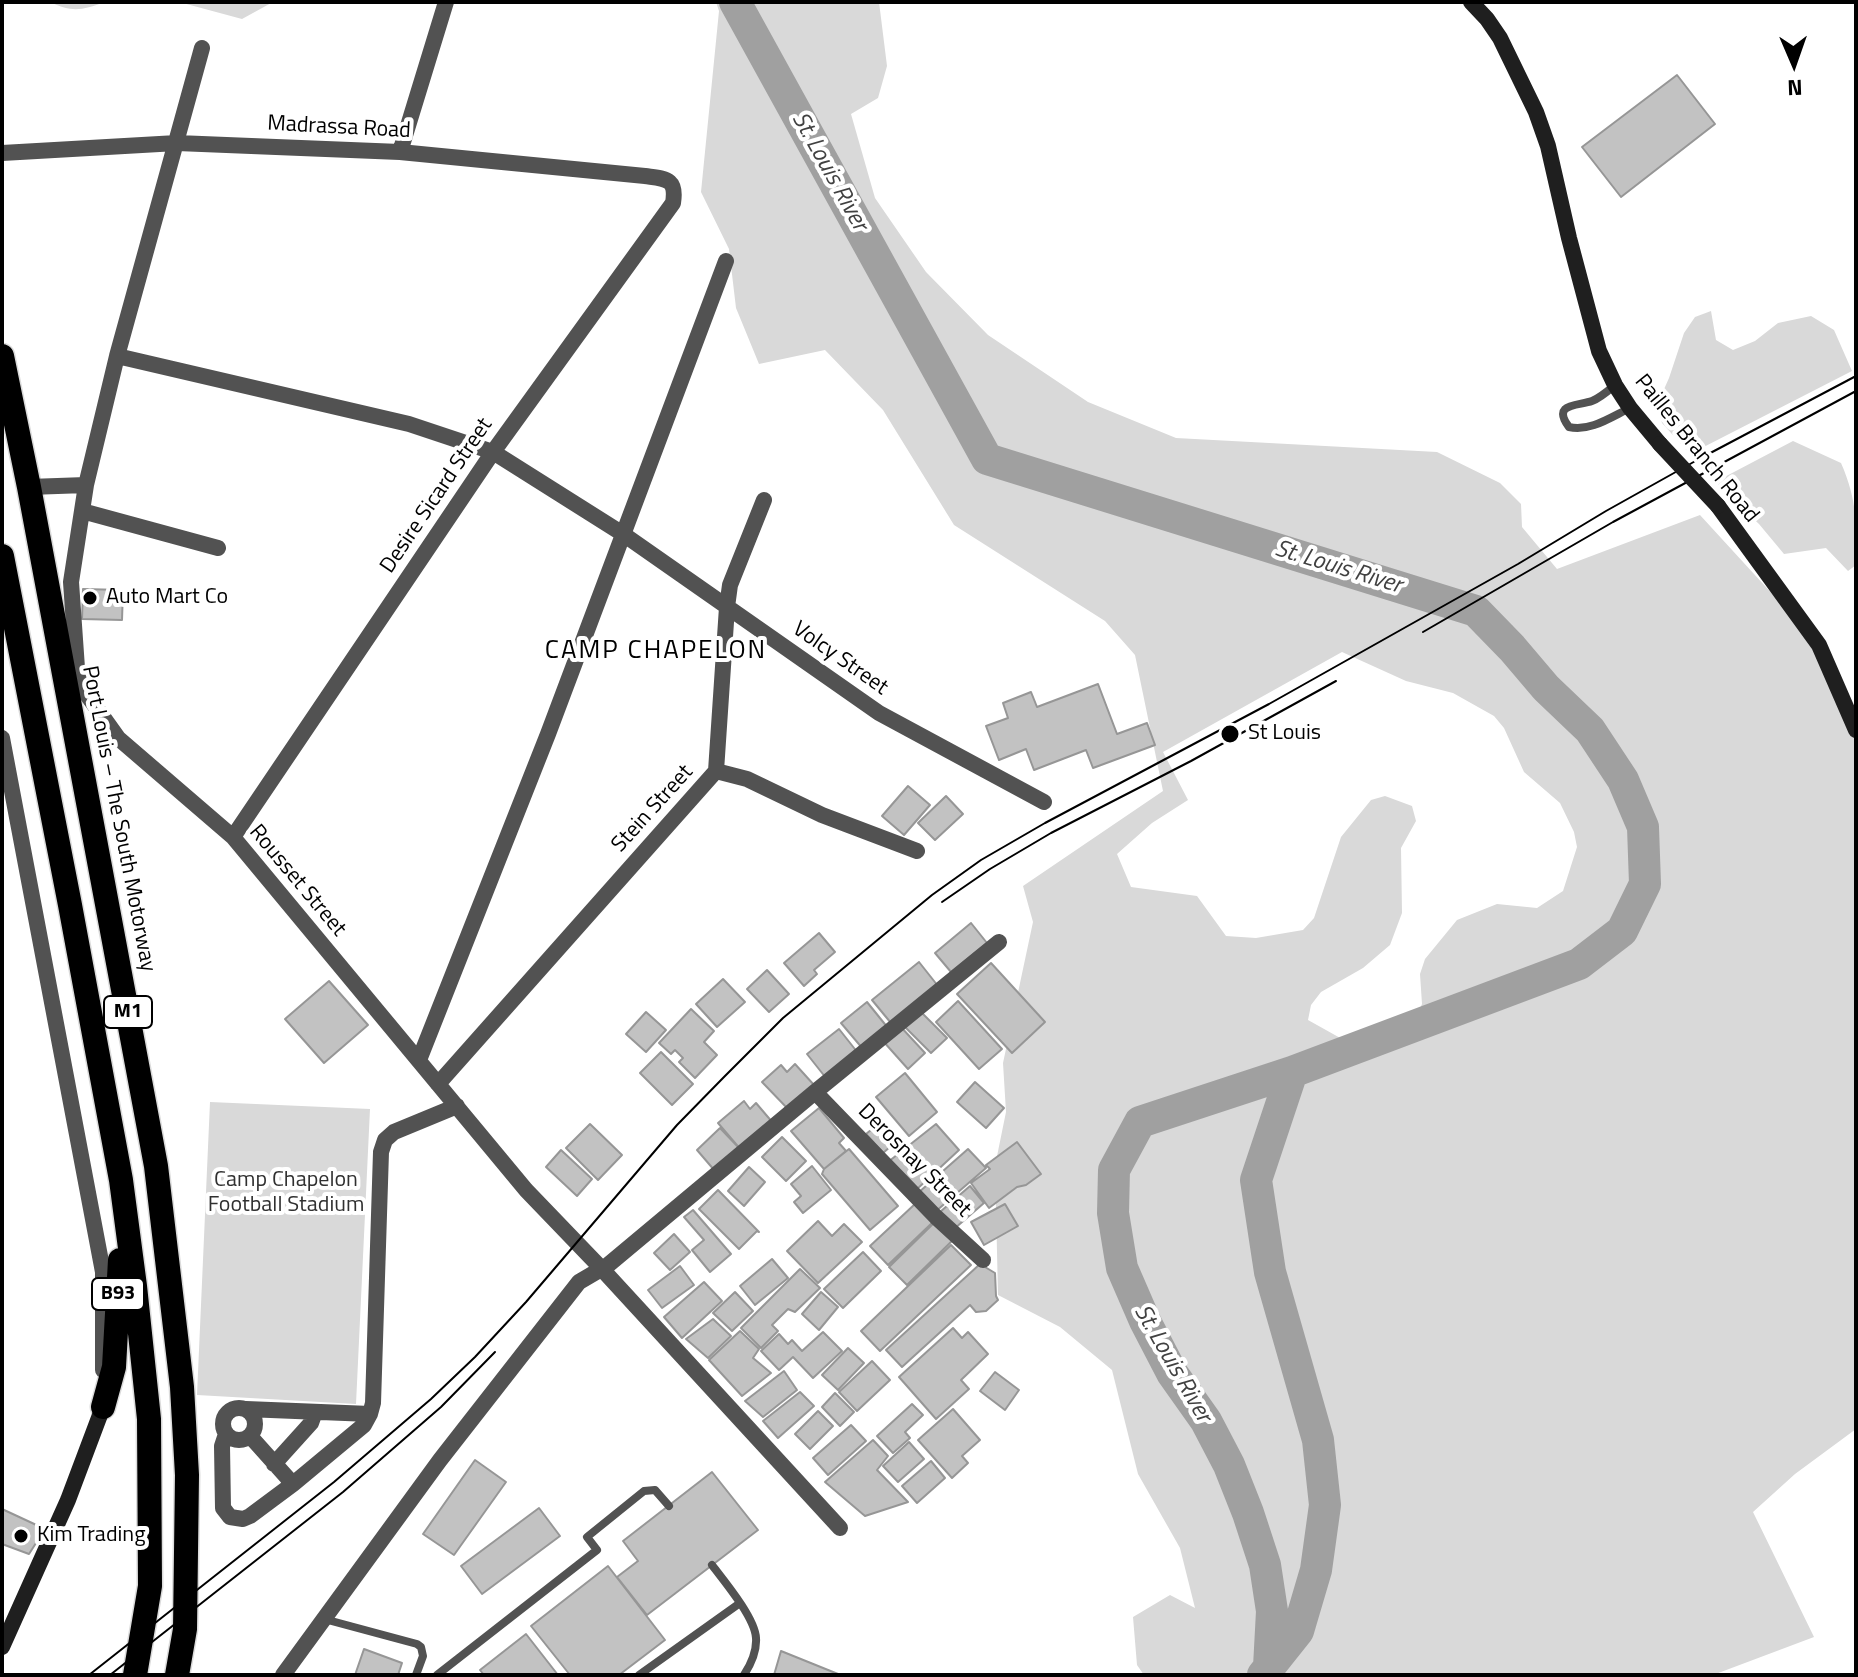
<!DOCTYPE html>
<meta charset="utf-8">
<style>
body{margin:0}
#map{position:relative;width:1858px;height:1677px;overflow:hidden;background:#fff;font-family:"Titillium Web",sans-serif}
canvas{display:block}
.frame{position:absolute;inset:0;border:4px solid #000;pointer-events:none}
.north{position:absolute;left:1754px;top:24px;width:80px;height:80px;-webkit-text-stroke:6px #fff;paint-order:stroke;rotate:178deg;font-size:22px;font-weight:700;line-height:32px;text-align:center;color:#000}
.north::after{content:'';display:block;margin:auto;width:28px;height:36px;background:#000;clip-path:polygon(50% 0,100% 100%,50% 72%,0 100%)}
</style>
<div id="map">
<canvas width="1858" height="1677"></canvas>
<div class="frame"></div>
<div class="north">N</div>
</div>
<script>
const ctx = document.querySelector('canvas').getContext('2d');
ctx.lineJoin = 'round';
function fill(path, color) {
  ctx.fillStyle = color;
  ctx.fill(path, 'evenodd');
}
function trace(path, color, width, dash) {
  ctx.strokeStyle = color;
  ctx.lineWidth = width;
  ctx.lineCap = dash ? 'butt' : 'round';
  ctx.setLineDash(dash || []);
  ctx.stroke(path);
}
function drawText(font, color, halo, rows, align = 'center') {
  ctx.font = font + ' "Titillium Web",sans-serif';
  ctx.lineWidth = 8;
  ctx.setLineDash([]);
  ctx.textBaseline = 'middle';
  ctx.strokeStyle = halo;
  ctx.fillStyle = color;
  for (const [text, x, y, turn = 0] of rows) {
    ctx.save();
    ctx.translate(x, y);
    ctx.rotate((+turn || 0) * Math.PI / 180);
    ctx.textAlign = isNaN(turn) ? turn : align;
    if (halo) ctx.strokeText(text, 0, 0);
    ctx.fillText(text, 0, 0);
    ctx.restore();
  }
}
const green = new Path2D(`
 M50,2H105C82,10 73,13 50,2Z
 M179,2H273L242,19Z
 M716,2H879L887,66L878,98L851,114L875,198L926,272L988,335L1088,402L1176,438L1437,452L1500,483L1521,504L1522,527L1557,569L1700,515L1819,645L1856,740V1429L1795,1474L1753,1512L1814,1637L1713,1675H1144L1137,1665L1133,1617L1170,1595L1195,1608L1180,1548L1138,1474L1112,1370L1060,1327L998,1295L995,1166L1006,1112L1003,1063L1033,922L1023,886L1163,791L1135,655L1105,621L954,525L883,410L825,350L759,364L736,308L729,249L701,192L719,11ZM1342,652L1406,681L1453,693L1494,716L1504,728L1524,772L1560,803L1574,832L1577,847L1563,891L1537,908L1497,904L1457,920L1425,959L1420,974L1422,1004L1408,1033L1351,1044L1308,1020L1311,1005L1321,992L1363,968L1390,945L1402,913L1401,848L1416,821L1412,806L1385,796L1371,800L1341,837L1314,918L1303,930L1256,938L1226,936L1197,896L1131,887L1117,854L1152,823L1188,800L1163,752Z
 M1711,311L1716,340L1733,350L1755,341L1778,323L1811,316L1834,330L1852,371L1690,454L1662,423L1657,405L1669,378L1684,333L1695,317Z
 M1793,441L1841,463C1858,502 1856,524 1856,565L1848,571L1826,548L1784,554L1759,524L1715,482Z
 M210,1102L370,1109L356,1404L197,1395Z`);
const river = new Path2D(`
 M735,2L987,459L1476,611L1512,648L1546,688L1590,730L1623,780L1643,827L1645,884L1622,931L1579,964L1292,1072L1256,1180L1270,1272L1318,1440L1325,1505L1316,1570L1298,1631L1263,1675
 M1269,1667L1272,1611L1265,1565L1248,1513L1229,1465L1206,1421L1172,1373L1145,1321L1122,1268L1113,1213L1114,1170L1140,1122L1292,1072`);
const building = new Path2D(`
 M1677,75L1715,124L1621,197L1582,147Z
 M83,589L123,590L122,620L82,619Z
 M1098,684L1117,734L1147,723L1155,745L1093,768L1086,750L1034,770L1026,749L999,760L986,726L1008,718L1003,703L1031,692L1037,707Z
 M908,786L930,805L904,835L882,816Z
 M946,796L963,814L935,840L918,823Z
 M971,923L987,943L951,972L935,953Z
 M819,933L835,952L814,970L817,974L804,986L784,963Z
 M919,962L938,986L891,1023L872,1000Z
 M991,963L1045,1022L1012,1053L957,994Z
 M767,970L789,994L769,1012L747,989Z
 M723,979L745,1002L717,1027L696,1004Z
 M329,981L368,1025L324,1063L285,1019Z
 M958,1001L1002,1049L979,1069L936,1022Z
 M867,1002L888,1028L863,1049L841,1023Z
 M691,1009L714,1031L704,1042L717,1055L695,1078L679,1062L683,1058L675,1050L671,1054L659,1043Z
 M919,1010L947,1038L931,1053L903,1025Z
 M646,1012L666,1030L646,1052L626,1034Z
 M900,1026L925,1053L908,1069L883,1041Z
 M839,1029L858,1053L826,1078L807,1054Z
 M661,1052L693,1084L672,1105L640,1073Z
 M795,1064L814,1085L788,1109L762,1082L781,1065L787,1072Z
 M905,1073L937,1112L909,1136L876,1097Z
 M975,1082L1004,1108L986,1128L957,1102Z
 M744,1101L750,1109L756,1103L773,1123L741,1150L718,1123Z
 M819,1108L844,1138L839,1143L846,1151L824,1169L791,1131Z
 M882,1121L898,1140L883,1153L866,1134Z
 M590,1124L622,1155L598,1180L566,1148Z
 M936,1124L959,1150L916,1190L888,1162Z
 M720,1128L740,1149L715,1171L697,1150Z
 M782,1137L806,1161L786,1181L762,1157Z
 M1017,1142L1041,1174L1026,1185L1017,1187L989,1208L971,1183L990,1169L986,1165Z
 M849,1149L898,1206L870,1230L822,1174L824,1169Z
 M968,1149L986,1168L935,1212L918,1193Z
 M561,1150L592,1179L577,1196L546,1167Z
 M812,1166L831,1190L803,1213L794,1202L801,1196L791,1184Z
 M749,1167L765,1182L744,1206L728,1191Z
 M970,1186L984,1203L954,1229L940,1212Z
 M718,1190L759,1232L757,1231L739,1249L699,1209Z
 M915,1204L933,1222L888,1265L870,1246Z
 M1005,1204L1018,1226L984,1245L971,1222Z
 M693,1210L731,1254L710,1272L692,1250L704,1240L684,1217Z
 M937,1220L955,1238L907,1285L889,1267Z
 M818,1221L832,1236L844,1224L862,1242L818,1283L787,1251Z
 M674,1234L690,1252L670,1270L654,1253Z
 M951,1245L971,1265L880,1351L861,1331Z
 M863,1252L881,1271L843,1308L824,1289Z
 M772,1259L788,1278L755,1305L740,1286Z
 M980,1264L995,1273L996,1296L998,1300L986,1311L976,1312L970,1305L902,1367L886,1350Z
 M680,1266L694,1285L662,1308L648,1290Z
 M800,1269L820,1288L795,1312L788,1309L772,1325L778,1331L761,1348L741,1328Z
 M704,1282L722,1301L682,1338L664,1317Z
 M735,1292L753,1311L732,1331L713,1313Z
 M821,1292L838,1307L819,1330L802,1314Z
 M713,1319L731,1336L708,1358L686,1339Z
 M953,1328L962,1338L968,1332L988,1354L961,1380L969,1389L936,1419L899,1377Z
 M740,1331L759,1349L753,1358L771,1373L742,1396L709,1360Z
 M823,1332L842,1351L813,1378L793,1357L779,1370L761,1351L779,1334L788,1344L792,1340L802,1351Z
 M848,1348L864,1363L838,1390L822,1375Z
 M872,1361L890,1380L857,1411L839,1392Z
 M784,1371L797,1390L763,1417L745,1401Z
 M995,1372L1019,1390L1005,1410L980,1391Z
 M800,1392L814,1406L778,1438L763,1421Z
 M835,1393L854,1412L840,1426L822,1407Z
 M912,1404L923,1415L905,1432L910,1438L893,1453L877,1436Z
 M953,1409L980,1440L962,1456L968,1463L952,1478L918,1440Z
 M818,1411L833,1426L810,1449L795,1434Z
 M851,1425L866,1441L828,1475L813,1458Z
 M873,1440L888,1456L877,1470L908,1502L865,1516L825,1482Z
 M909,1442L924,1459L898,1482L883,1466Z
 M475,1460L506,1482L454,1555L423,1534Z
 M931,1461L945,1478L917,1503L902,1486Z
 M712,1472L758,1530L647,1615L617,1577L638,1561L623,1541Z
 M539,1508L560,1536L482,1594L461,1566Z
 M2,1509L45,1529L29,1554L2,1544Z
 M608,1566L665,1640L619,1675H570L531,1626Z
 M526,1634L558,1675H484L480,1670Z
 M364,1649L402,1663L398,1675H355Z
 M781,1651L838,1674V1675H774Z`);
const lane = new Path2D(`
 M1615,385C1608,391 1600,398 1592,401C1578,406 1551,403 1569,427C1590,432 1611,417 1630,408
 M712,1565C725,1582 755,1618 756,1638C757,1652 751,1664 744,1675
 M324,1619L417,1644L421,1647L423,1656L416,1675
 M437,1675L597,1550L587,1537L644,1491L655,1490L669,1506
 M639,1675L740,1603`);
const street = new Path2D(`
 M202,48L117,356L86,485L71,582L77,668L83,689L118,738L233,837L526,1190L601,1268L840,1528
 M400,152L446,2
 M2,153L177,143L400,152L645,176C666,179 677,178 673,203L493,452L233,837
 M117,356L409,424L493,452L623,534L879,713L1044,802
 M29,487L86,485
 M82,511L218,548
 M2,738L103,1272V1370
 M716,771L747,779L822,815L917,851
 M419,1060L548,734L726,261
 M438,1084L716,771L727,607L730,585L764,500
 M815,1092L936,1217L983,1260
 M223 1424a16 16 0 1 1 32 0a16 16 0 1 1-32 0Z
 M246,1409L370,1414
 M226,1434L222,1446L223,1508L230,1517L243,1519L250,1516L293,1484L364,1425L370,1414L373,1403L381,1152L385,1140L394,1132L457,1106
 M250,1436L293,1484
 M274,1464L311,1423L315,1412
 M283,1675L440,1460L579,1282L608,1265L815,1092L999,942`);
const secondary = new Path2D(`
 M1471,2L1487,19L1500,38L1536,112L1548,146L1569,238L1599,351L1615,385L1630,408L1660,444
 M1718,506L1819,645L1856,730
 M2,1647L68,1500L103,1407`);
const highway = new Path2D(`
 M2,356L29,487L156,1166L182,1387L187,1475L185,1629L177,1675
 M2,556L70,905L121,1180L135,1286L149,1419L150,1586L135,1675
 M103,1407L114,1367L120,1260`);
const tram = new Path2D(`
 M1423,632L1613,522L1856,391
 M942,902L990,869L1051,833L1191,761L1336,681
 M89,1675L334,1482L431,1399L475,1357L526,1302L677,1125L724,1077L783,1018L932,895L981,860L1045,823L1269,704L1518,564L1606,511L1699,459L1856,376
 M110,1675L343,1492L441,1407L495,1352`);
const secondaryBridge = new Path2D(`
 M1660,444L1718,506`);
const markers = [
 [90,598,8,"#000"],
 [1230,734,10,"#000"],
 [21,1536,8,"#000"]
];
const shields = [
 [128,1012,48],
 [118,1294,52]
];
const shieldNames = [
 ["M1",128,1012],
 ["B93",118,1294]
];
const streetNames = [
 ["Madrassa Road",339,128,3],
 ["Pailles Branch Road",1696,449,51],
 ["Desire Sicard Street",437,496,-56],
 ["Volcy Street",840,659,35],
 ["Stein Street",653,809,-48],
 ["Port Louis – The South Motorway",118,819,79],
 ["Rousset Street",297,881,50],
 ["Derosnay Street",914,1161,45]
];
const poiNames = [
 ["Auto Mart Co",106,598],
 ["St Louis",1248,734],
 ["Kim Trading",37,1536]
];
const parkNames = [
 ["Camp Chapelon",286,1181],
 ["Football Stadium",286,1206]
];
const waterNames = [
 ["St. Louis River",829,172,61],
 ["St. Louis River",1338,568,17],
 ["St. Louis River",1172,1364,60]
];
const quarterNames = [
 ["CAMP CHAPELON",656,652]
];
fill(green, '#d9d9d9');
trace(river, '#a0a0a0', 32);
fill(building, '#c2c2c2');
trace(building, '#969696', 2);
trace(highway, '#dbdbdb', 27);
trace(lane, '#525252', 8);
trace(street, '#525252', 16);
trace(secondary, '#1f1f1f', 16);
trace(highway, '#000', 24);
trace(tram, '#000', 2);
trace(secondaryBridge, '#1f1f1f', 16);
for (const [x, y, r, color] of markers) {
  const dot = new Path2D();
  dot.arc(x, y, r, 0, 2 * Math.PI);
  ctx.fillStyle = color;
  ctx.fill(dot);
  trace(dot, '#fff', 3);
}
for (const [x, y, w] of shields) {
  const box = new Path2D();
  box.roundRect(x - w / 2, y - 16, w, 32, 6);
  ctx.fillStyle = '#fff';
  ctx.fill(box);
  trace(box, '#000', 2);
}
drawText('bold 20px', '#000', null, shieldNames);
drawText('22px', '#000', '#fff', streetNames);
drawText('22px', '#000', '#fff', poiNames, 'left');
drawText('22px', '#303030', '#fff', parkNames);
drawText('italic 24px', '#414141', '#fff', waterNames);
ctx.letterSpacing = '2px';
drawText('26px', '#000', '#fff', quarterNames);
ctx.letterSpacing = '0px';
</script>
